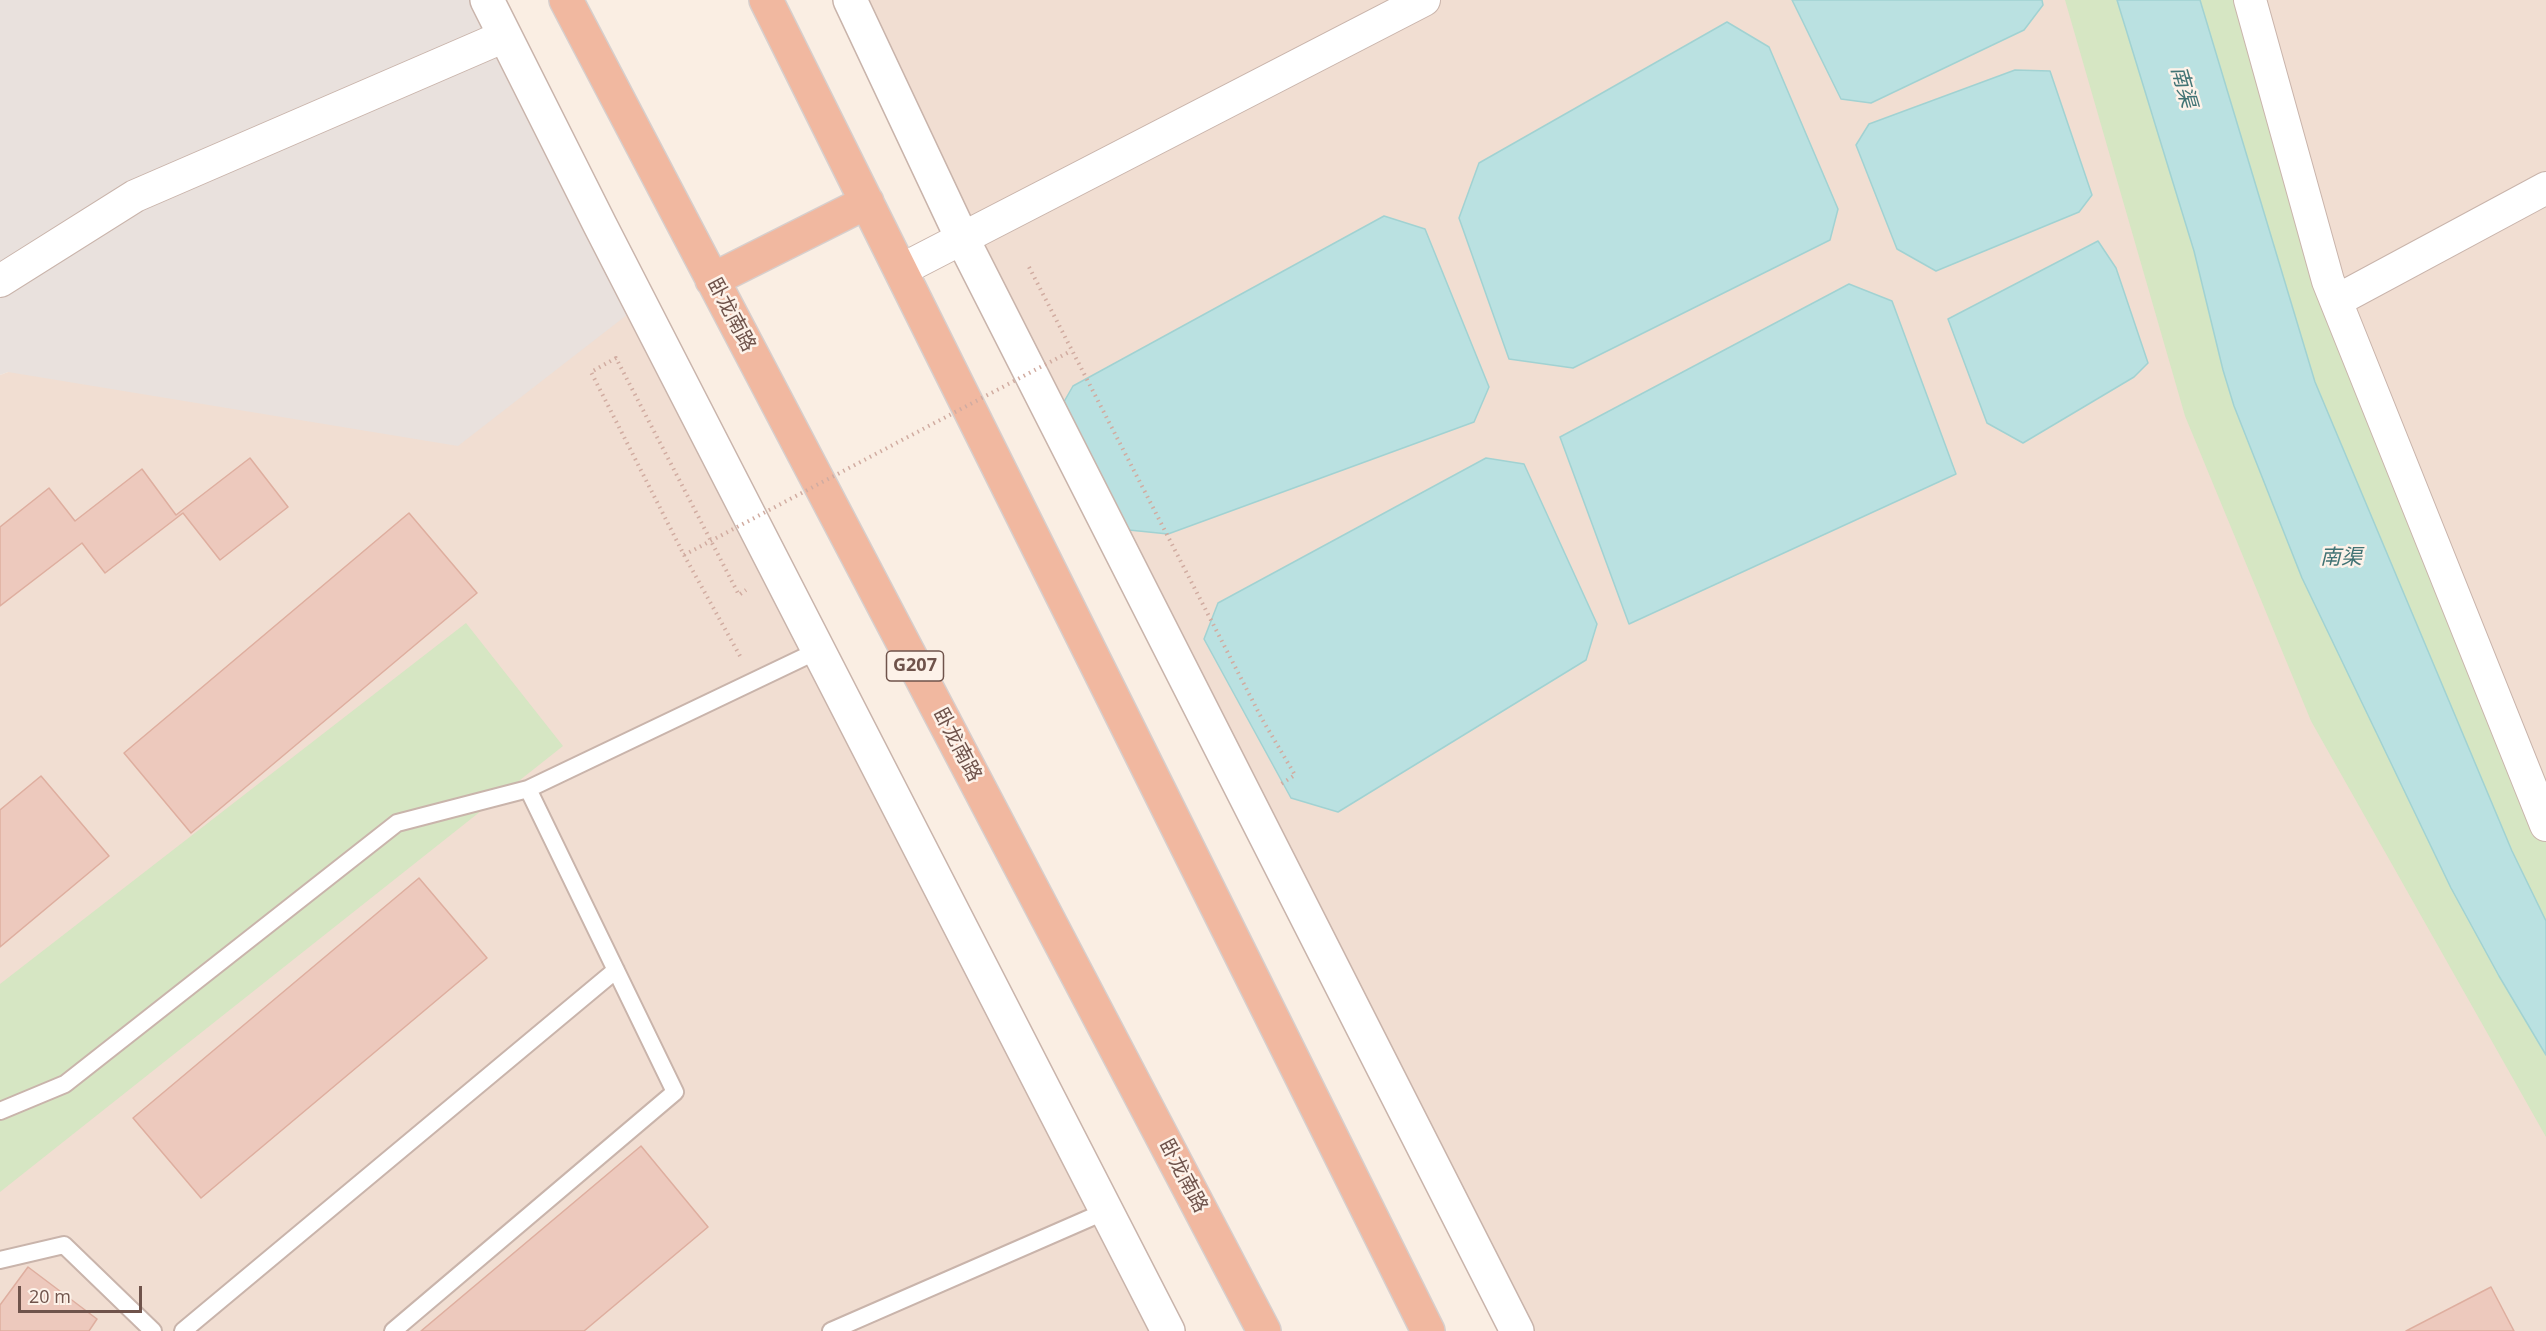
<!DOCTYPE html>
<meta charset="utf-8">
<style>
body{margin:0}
#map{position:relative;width:2546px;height:1331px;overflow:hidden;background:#faeee3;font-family:"Open Sans",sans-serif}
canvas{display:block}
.scale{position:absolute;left:18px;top:1286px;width:124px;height:27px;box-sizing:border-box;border:3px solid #6f534b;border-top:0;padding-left:8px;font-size:18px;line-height:21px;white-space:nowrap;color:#6f534b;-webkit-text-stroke:4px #fdf2e9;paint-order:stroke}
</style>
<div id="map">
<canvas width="2546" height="1331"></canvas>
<div class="scale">20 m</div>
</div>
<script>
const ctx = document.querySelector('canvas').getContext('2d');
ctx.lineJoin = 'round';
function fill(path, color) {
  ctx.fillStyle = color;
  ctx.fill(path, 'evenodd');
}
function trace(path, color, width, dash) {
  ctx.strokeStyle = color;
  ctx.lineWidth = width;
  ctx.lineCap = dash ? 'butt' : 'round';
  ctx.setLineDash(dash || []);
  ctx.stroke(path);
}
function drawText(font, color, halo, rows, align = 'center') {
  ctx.font = font + ' "Open Sans","Noto Sans SC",sans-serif';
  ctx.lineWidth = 5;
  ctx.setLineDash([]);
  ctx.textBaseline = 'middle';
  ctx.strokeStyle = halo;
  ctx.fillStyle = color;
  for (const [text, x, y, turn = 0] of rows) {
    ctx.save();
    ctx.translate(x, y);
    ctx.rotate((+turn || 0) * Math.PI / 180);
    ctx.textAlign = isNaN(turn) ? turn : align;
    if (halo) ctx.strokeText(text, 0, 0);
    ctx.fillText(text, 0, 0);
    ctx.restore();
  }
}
const residential = new Path2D(`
 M850,0H2546V1331H1517Z
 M641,304L1168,1331H0V375L8,372Z`);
const industrial = new Path2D(`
 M0,0H487L641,304L458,446L8,372L0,375Z`);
const green = new Path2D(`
 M2065,0H2250L2328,281L2546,825V1137L2311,721L2185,416Z
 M466,623L563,746L0,1192V984Z`);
const water = new Path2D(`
 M1792,0H2042L2043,5L2024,30L1871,103L1841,99Z
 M2117,0H2200L2315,382L2512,851L2546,921V1055L2499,976L2451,888L2302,578L2234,406L2223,370L2194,251Z
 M1727,22L1769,47L1838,209L1830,240L1573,368L1509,359L1459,218L1479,163Z
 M2015,70L2050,71L2092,195L2079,212L1936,271L1897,249L1856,145L1869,124Z
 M1384,216L1425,229L1489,387L1474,422L1168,534L1129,530L1061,407L1073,386Z
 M2098,241L2116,268L2148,363L2134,377L2023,443L1987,423L1948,319Z
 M1849,284L1892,301L1956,474L1629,624L1560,437Z
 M1486,458L1524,464L1597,624L1586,660L1338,812L1291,798L1204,639L1218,603Z`);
const building = new Path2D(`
 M250,458L288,507L220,560L183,513L105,573L82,543L0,606V527L49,488L75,521L142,469L176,515Z
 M409,513L477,593L191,833L124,753Z
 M41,776L109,856L0,947V810Z
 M419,878L487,958L201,1198L133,1118Z
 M641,1146L708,1227L584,1331H421Z
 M28,1267L97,1319L89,1331H0V1305Z
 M2491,1287L2514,1331H2406Z`);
const path = new Path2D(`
 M1029,267L1262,719L1295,775L1281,784
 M740,656L684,555L591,372L616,358L739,595L746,590`);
const service = new Path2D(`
 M0,1111L65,1084L397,823L528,789
 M0,1260L64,1245L153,1331
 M183,1331L616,970
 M393,1331L675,1092L528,789L819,650
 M831,1331L1106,1211`);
const minor = new Path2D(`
 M2250,0L2328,281L2546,825
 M901,270L1424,0
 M0,281L135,196L505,36
 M2336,301L2546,188`);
const tertiary = new Path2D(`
 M487,0L600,225L1168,1331
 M850,0L962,238L1517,1331`);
const trunk = new Path2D(`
 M566,0L1264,1331
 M766,0L1428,1331
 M712,280L867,202`);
const pathBridge = new Path2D(`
 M684,555L1071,351`);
const shields = [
 [915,666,57]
];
const shieldNames = [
 ["G207",915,666]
];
const streetNames = [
 ["卧龙南路",731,315,62],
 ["卧龙南路",957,745,62],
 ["卧龙南路",1183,1176,62]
];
const waterNames = [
 ["南渠",2183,87,74],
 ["南渠",2341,558]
];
fill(residential, '#f1ded2');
fill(industrial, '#e9e1dd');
fill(green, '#d6e6c3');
fill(water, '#bae1e1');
trace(water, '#a1d2d2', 1.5);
fill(building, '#edc9bd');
trace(building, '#deae9f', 1.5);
trace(service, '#c9b4ab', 20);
trace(minor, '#c9b4ab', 34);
trace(tertiary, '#c9b4ab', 36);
trace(trunk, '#d7cfcd', 36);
trace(path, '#d1aca1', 4, [1.5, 4.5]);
trace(service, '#fff', 16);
trace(minor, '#fff', 32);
trace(tertiary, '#fff', 33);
trace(trunk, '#f1b8a0', 33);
trace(pathBridge, '#d1aca1', 4, [1.5, 4.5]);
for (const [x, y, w] of shields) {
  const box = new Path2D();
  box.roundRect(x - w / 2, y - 15, w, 30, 4.5);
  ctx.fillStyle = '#fdf2e9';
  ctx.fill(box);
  trace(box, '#6f534b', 1.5);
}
drawText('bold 18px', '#6f534b', null, shieldNames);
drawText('20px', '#6f534b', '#fdf2e9', streetNames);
drawText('italic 21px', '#417374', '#fdf2e9', waterNames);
</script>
